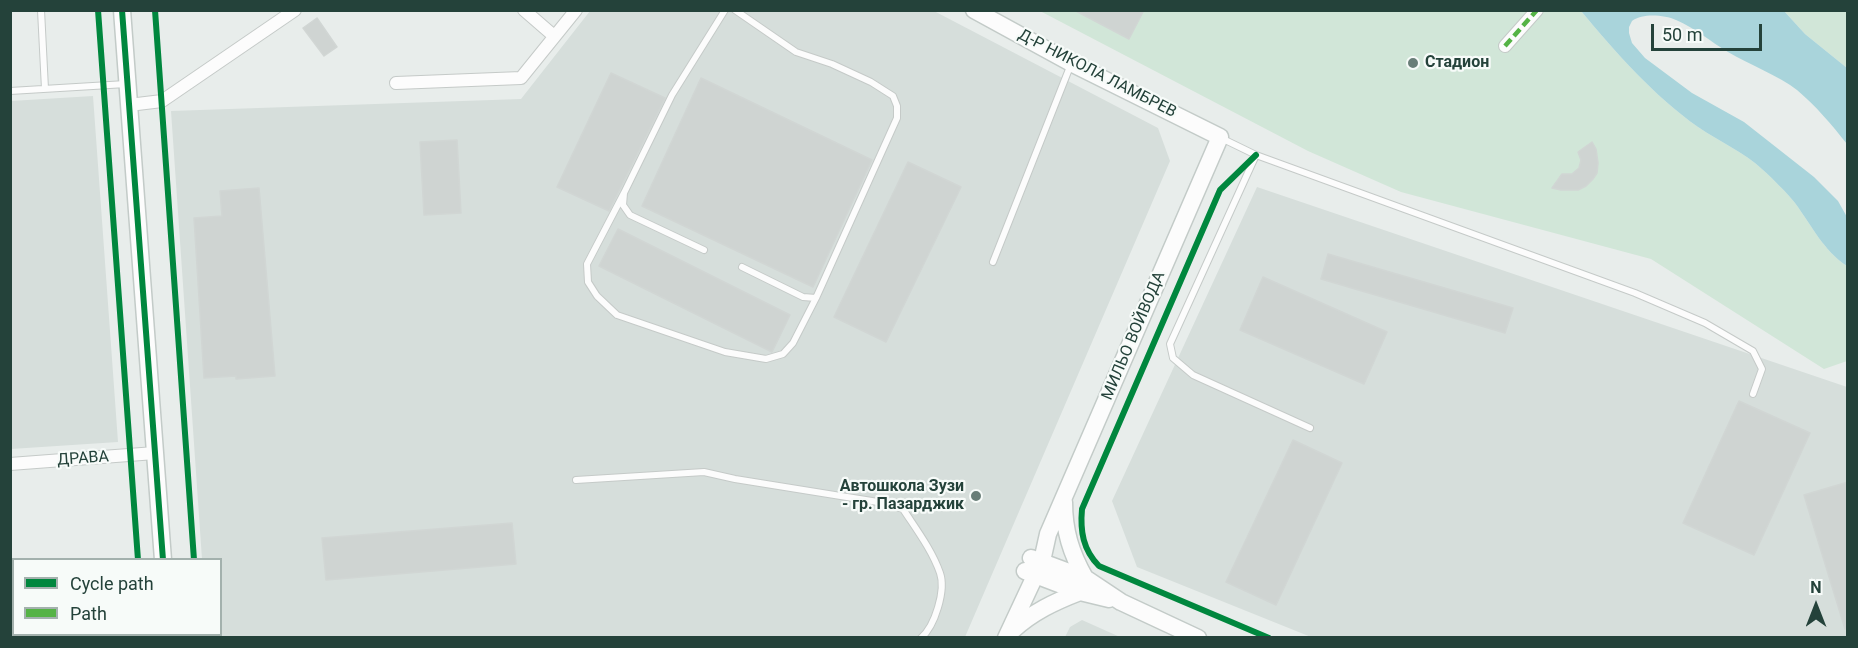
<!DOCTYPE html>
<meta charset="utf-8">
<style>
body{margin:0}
#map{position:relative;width:1858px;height:648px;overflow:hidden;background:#e8edeb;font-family:Roboto,sans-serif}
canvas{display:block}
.frame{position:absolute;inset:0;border:12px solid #24423a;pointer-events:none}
.legend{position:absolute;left:12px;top:558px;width:210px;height:78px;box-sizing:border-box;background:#f7fbf9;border:2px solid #a3b1ad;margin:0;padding:8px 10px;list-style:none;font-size:18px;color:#24423a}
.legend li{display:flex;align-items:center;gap:12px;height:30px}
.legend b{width:30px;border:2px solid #a3b1ad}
.north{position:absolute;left:1786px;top:576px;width:60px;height:60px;-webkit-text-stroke:4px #f7fbf9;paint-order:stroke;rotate:0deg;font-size:16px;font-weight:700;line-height:24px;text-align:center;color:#24423a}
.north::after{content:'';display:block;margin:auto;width:21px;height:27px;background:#24423a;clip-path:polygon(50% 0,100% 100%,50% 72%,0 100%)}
.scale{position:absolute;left:1651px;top:24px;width:111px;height:27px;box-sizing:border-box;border:3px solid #24423a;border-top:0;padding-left:8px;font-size:18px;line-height:21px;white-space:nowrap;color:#24423a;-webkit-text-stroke:4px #f7fbf9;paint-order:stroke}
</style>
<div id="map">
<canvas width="1858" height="648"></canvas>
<div class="frame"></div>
<ul class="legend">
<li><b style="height:8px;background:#00873e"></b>Cycle path</li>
<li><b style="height:8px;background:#55b346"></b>Path</li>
</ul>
<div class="north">N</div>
<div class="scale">50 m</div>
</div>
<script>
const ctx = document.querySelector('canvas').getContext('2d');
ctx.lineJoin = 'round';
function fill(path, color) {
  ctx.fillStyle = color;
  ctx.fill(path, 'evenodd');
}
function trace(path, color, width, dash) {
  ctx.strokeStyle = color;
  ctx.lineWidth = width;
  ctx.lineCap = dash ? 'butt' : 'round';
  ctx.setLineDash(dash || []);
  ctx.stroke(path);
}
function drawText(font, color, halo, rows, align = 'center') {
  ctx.font = font + ' Roboto,sans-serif';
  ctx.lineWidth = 4.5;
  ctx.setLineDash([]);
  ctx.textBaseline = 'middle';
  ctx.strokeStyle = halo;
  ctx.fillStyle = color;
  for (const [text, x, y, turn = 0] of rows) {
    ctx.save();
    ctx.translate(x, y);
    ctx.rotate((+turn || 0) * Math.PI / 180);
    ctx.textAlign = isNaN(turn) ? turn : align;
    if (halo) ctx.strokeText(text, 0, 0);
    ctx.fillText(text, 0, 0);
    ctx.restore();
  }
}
const built = new Path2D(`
 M590,11H934L1158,128L1170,161L965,637L208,638V635L220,634V560L202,559L171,111L521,99Z
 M93,96L118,442L11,449V101Z
 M1257,187L1847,387V637H1311L1137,567L1112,501Z
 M1082,620L1120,637H1065L1070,627Z`);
const green = new Path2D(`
 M1040,11H1581C1616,53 1653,95 1698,127C1720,142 1744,152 1763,170C1774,180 1786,192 1795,203C1812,226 1823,250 1847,266L1848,314H1846L1848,315L1847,361L1824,369L1651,259L1401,192L1308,151Z
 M1784,11H1847V68L1805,34Z`);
const water = new Path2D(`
 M1581,11H1784L1805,34L1847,68V144C1832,125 1816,106 1797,90C1779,76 1748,64 1728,52C1711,42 1695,28 1676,20C1664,15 1643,13 1632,21L1629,27V33L1632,43L1645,58L1692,93L1744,122L1814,177L1838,201L1847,217V266C1823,250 1812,226 1795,203C1786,192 1774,180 1763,170C1744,152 1720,142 1698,127C1653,95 1616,53 1581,11Z`);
const building = new Path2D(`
 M1074,10H1144L1129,39Z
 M317,18L337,47L324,56L303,28Z
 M611,73L665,98L609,211L557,187Z
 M701,78L872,160L813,287L642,206Z
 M457,140L461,213L424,215L420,142Z
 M1592,142L1596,149L1598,163L1597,173L1593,179L1586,186L1578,190H1561L1552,188L1562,174H1572L1579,168L1581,160L1578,152Z
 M908,162L961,187L886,342L834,317Z
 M259,188L275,376L236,379V376L204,378L194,218L222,216L220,191Z
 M618,229L790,315L772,352L599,266Z
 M1328,254L1513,308L1505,333L1321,279Z
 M1263,277L1387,332L1364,384L1240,330Z
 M1739,401L1810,433L1754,555L1683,523Z
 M1293,440L1342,463L1276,605L1226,582Z
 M1848,482V629H1845L1804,495Z
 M512,523L516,564L326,580L322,538Z`);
const lane = new Path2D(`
 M41,10L45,89
 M735,10L796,52L832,64L871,82L893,96L897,106V118L816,298L803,297L742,267
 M10,91L126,84
 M1221,138L1256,155L1635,293L1705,323L1753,351L1762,369L1753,394
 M1256,155L1170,344L1173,358L1193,375L1310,428
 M624,193L587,264L588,282L597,296L617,315L725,352L766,359L783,354L793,343L816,298
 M704,250L630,215L623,205L624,193L672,95L725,10
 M993,262L1071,64
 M576,480L704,472L735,479L878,502L903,509C916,529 932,550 940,573C946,590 935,626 921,638`);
const street = new Path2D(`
 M524,10L554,36
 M1505,46L1537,10
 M396,83L521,78L576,10
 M129,105L162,101L295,10
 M10,464L155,453`);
const secondary = new Path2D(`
 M122,10L163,560
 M974,10L1071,63L1220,137L1048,534L1042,561L1006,638
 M1064,502C1064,531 1071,553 1085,578
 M1031,558L1085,578L1121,602L1198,638
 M1025,571L1080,592L1109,599
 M1013,630C1033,612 1054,602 1080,592
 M169,634V638`);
const quiet = new Path2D(`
 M1505,46L1537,10`);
const cycleway = new Path2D(`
 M98,10L138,560
 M122,10L163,560
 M155,10L194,560
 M1256,155L1220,190L1082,509C1080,531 1083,550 1099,566L1269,638`);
const markers = [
 [1413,63,6,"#697e78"],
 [976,496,6,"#697e78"]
];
const poiNames = [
 ["Стадион",1425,63],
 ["Автошкола Зузи",964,487,"right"],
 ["- гр. Пазарджик",964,505,"right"]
];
const streetNames = [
 ["Д-Р НИКОЛА ЛАМБРЕВ",1097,74,27],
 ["МИЛЬО ВОЙВОДА",1134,336,-67],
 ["ДРАВА",83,459,-4]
];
fill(built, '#d6dedb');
fill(green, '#d1e6d8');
fill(water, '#a9d4db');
fill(building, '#cfd4d2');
trace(building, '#d1d6d4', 1.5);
trace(lane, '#c5cac8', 8);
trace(street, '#c5cac8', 14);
trace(secondary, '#c3cbc8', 19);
trace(lane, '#fcfcfc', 6);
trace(street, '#fcfcfc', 12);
trace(secondary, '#fcfcfc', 16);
trace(quiet, '#55b346', 4.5, [9, 4.5]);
trace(cycleway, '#00873e', 6);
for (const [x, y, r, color] of markers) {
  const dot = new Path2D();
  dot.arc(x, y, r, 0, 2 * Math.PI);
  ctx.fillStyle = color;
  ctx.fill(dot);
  trace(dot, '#f7fbf9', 2);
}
drawText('bold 16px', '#24423a', '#f7fbf9', poiNames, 'left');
drawText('16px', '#24423a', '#f7fbf9', streetNames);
</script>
